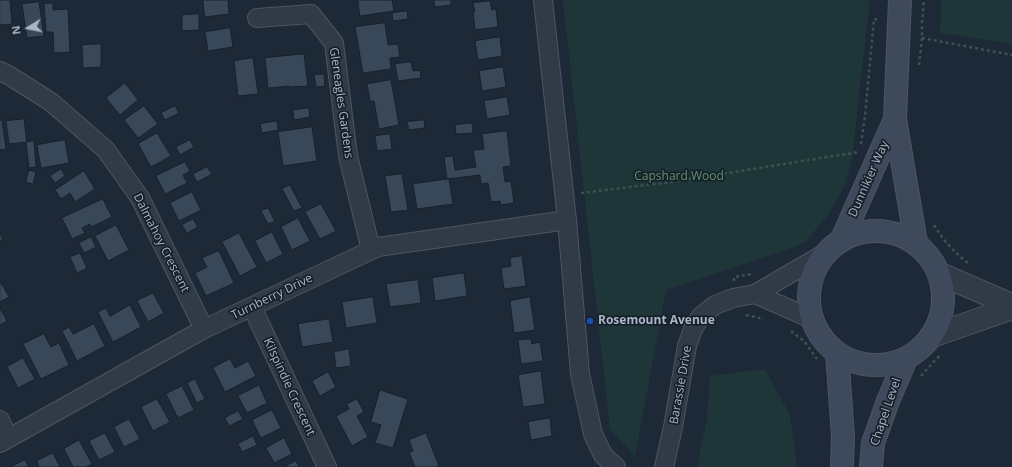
<!DOCTYPE html>
<style>
body{margin:0}
#map{position:relative;width:1012px;height:467px;overflow:hidden;background:#1d2937;font-family:"Open Sans",sans-serif}
canvas{display:block}
.north{position:absolute;left:8px;top:8px;width:40px;height:40px;-webkit-text-stroke:3px #16202b;paint-order:stroke;rotate:260deg;font-size:11px;font-weight:700;line-height:16px;text-align:center;color:#aab6c5}
.north::after{content:'';display:block;margin:auto;width:14px;height:18px;background:#aab6c5;clip-path:polygon(50% 0,100% 100%,50% 72%,0 100%)}
</style>
<div id="map">
<canvas width="1012" height="467"></canvas>
<div class="north">N</div>
</div>
<script>
const ctx = document.querySelector('canvas').getContext('2d');
ctx.lineJoin = 'round';
function fill(path, color) {
  ctx.fillStyle = color;
  ctx.fill(path, 'evenodd');
}
function trace(path, color, width, dash) {
  ctx.strokeStyle = color;
  ctx.lineWidth = width;
  ctx.lineCap = dash ? 'butt' : 'round';
  ctx.setLineDash(dash || []);
  ctx.stroke(path);
}
function drawText(font, color, halo, rows, align = 'center') {
  ctx.font = font + ' "Open Sans",sans-serif';
  ctx.lineWidth = 3.5;
  ctx.setLineDash([]);
  ctx.textBaseline = 'middle';
  ctx.strokeStyle = halo;
  ctx.fillStyle = color;
  for (const [text, x, y, turn = 0] of rows) {
    ctx.save();
    ctx.translate(x, y);
    ctx.rotate((+turn || 0) * Math.PI / 180);
    ctx.textAlign = isNaN(turn) ? turn : align;
    if (halo) ctx.strokeText(text, 0, 0);
    ctx.fillText(text, 0, 0);
    ctx.restore();
  }
}
const green = new Path2D(`
 M563,0H870L852,159L845,185L826,218L805,242L784,251L666,290L635,457L610,429Z
 M941,0H1012V44L940,33Z
 M765,369L790,415L797,467H697L707,419L710,376Z`);
const building = new Path2D(`
 M0,0H10L12,24L0,25Z
 M203,0H228L229,14L205,17Z
 M358,0H392L394,11L360,16Z
 M434,0H451V5L435,7Z
 M490,1L492,10L496,9L498,27L475,30L473,12H475L473,3Z
 M39,2L44,36L27,38L22,4Z
 M53,3V10L68,9L70,52L54,53L53,32H46L44,4Z
 M407,11L408,19L393,21L392,13Z
 M199,14V30L182,31V15Z
 M385,23L388,45L398,44L400,57L390,58L391,69L363,73L355,27Z
 M230,28L233,47L208,51L205,32Z
 M500,37L502,56L478,60L475,41Z
 M101,44V67L83,68L82,45Z
 M304,54L308,86L290,87L289,86L268,88L265,58Z
 M253,58L258,94L238,96L234,61Z
 M411,62L413,71L420,70L421,78L398,81L395,64Z
 M503,67L506,87L482,91L479,71Z
 M324,74L325,86L316,87L314,75Z
 M391,80L399,125L379,129L374,101H370L367,84Z
 M125,83L138,100L120,115L106,98Z
 M507,97L510,115L487,119L484,101Z
 M144,106L158,124L138,138L124,120Z
 M175,106L179,113L165,120L161,113Z
 M309,108L310,117L294,120L293,110Z
 M24,119L27,142L9,144L6,121Z
 M0,120H2L6,149L0,150Z
 M424,120L425,128L409,130L407,122Z
 M277,121L278,130L262,133L260,124Z
 M472,123L473,133L456,134L455,125Z
 M312,127L317,161L283,166L278,132Z
 M507,131L511,166L503,167L505,182L511,181L514,203L501,205L500,201L491,202L488,183L481,184L480,175L447,179L444,157L453,156L455,170L476,167L473,150L484,149L482,134Z
 M157,133L171,156L151,167L138,144Z
 M390,134L392,149L377,151L375,136Z
 M65,140L69,163L41,168L37,145Z
 M190,140L194,147L180,155L176,147Z
 M34,141L36,167L29,168L26,142Z
 M185,162L190,171L183,175L187,183L165,194L156,176Z
 M207,167L212,174L197,182L193,174Z
 M61,169L65,176L55,183L50,176Z
 M29,170L36,172L33,184L26,182Z
 M84,171L95,189L75,202L70,193L61,199L55,190Z
 M402,174L408,210L391,212L385,176Z
 M449,179L453,204L417,209L413,184Z
 M290,185L302,208L294,211L282,189Z
 M192,192L201,210L179,221L170,203Z
 M103,199L112,217L91,227L90,224L82,228L85,233L72,239L62,218Z
 M321,204L336,231L320,239L305,212Z
 M268,208L275,221L268,224L261,211Z
 M298,218L310,241L292,250L281,227Z
 M193,219L198,227L187,233L182,225Z
 M116,225L129,250L108,261L95,236Z
 M0,232L3,239L0,241Z
 M272,232L283,254L266,263L255,241Z
 M239,233L257,267L240,276L222,242Z
 M91,237L96,247L84,253L79,243Z
 M219,251L234,283L206,296L195,273L207,267L202,258Z
 M80,253L87,268L77,273L70,257Z
 M522,256L526,286L504,289L501,268L511,266L510,258Z
 M464,273L467,296L435,301L432,278Z
 M418,280L421,303L390,307L386,284Z
 M0,281L9,297L0,302Z
 M153,293L164,313L148,322L137,301Z
 M373,297L377,323L346,328L342,302Z
 M530,297L535,330L514,333L510,301Z
 M130,305L141,327L113,342L98,312L106,308L110,316Z
 M0,308L7,321L0,325Z
 M329,319L333,342L302,347L298,324Z
 M94,324L105,346L77,361L62,331L69,327L73,334Z
 M44,334L51,347L59,343L69,365L41,379L23,344Z
 M531,339L532,344L540,342L543,361L521,364L518,340Z
 M349,349L351,366L336,368L334,352Z
 M23,358L35,379L18,388L7,367Z
 M230,359L235,368L248,361L256,376L225,392L213,368Z
 M541,371L545,404L523,407L518,375Z
 M328,372L336,387L320,396L312,381Z
 M195,379L205,399L197,403L187,383Z
 M259,385L267,403L247,413L238,396Z
 M182,386L194,410L178,418L166,394Z
 M380,390L408,399L393,448L375,443L381,425L371,422Z
 M157,399L170,422L153,431L141,407Z
 M357,399L364,412L357,416L368,437L352,446L336,416L349,409L347,404Z
 M272,410L281,428L261,438L252,420Z
 M238,411L243,419L229,426L225,418Z
 M550,418L552,436L531,440L528,422Z
 M129,419L140,439L124,447L114,427Z
 M105,433L115,452L99,460L89,441Z
 M426,433L439,466L436,467H415L409,452L413,451L409,440Z
 M253,436L257,445L242,452L238,444Z
 M284,438L292,454L274,463L266,448Z
 M79,440L92,464L86,467H73L64,449Z
 M53,453L60,467H39L37,461Z
 M25,460L29,467H11Z
 M296,461L299,467H284Z`);
const path = new Path2D(`
 M922,38L1012,55
 M919,65L922,38V23L924,0
 M861,144L865,116L874,19L879,20
 M581,193L671,182L859,152
 M934,225C943,240 954,252 968,263
 M734,281V277L752,274
 M746,315L764,319
 M791,331L804,341L817,359
 M921,376L936,359L941,355`);
const minor = new Path2D(`
 M543,0L567,220L580,374L593,434L603,455L616,467
 M257,18L311,14L334,43L348,156L371,250
 M0,71L10,76L51,102L106,150L140,198L204,329
 M755,294L812,319
 M252,307L327,467
 M0,420L8,438
 M0,443L204,329L378,247L567,220
 M664,467L673,427L687,346L693,329L701,316L715,305L733,298L755,294L824,254`);
const tertiary = new Path2D(`
 M940,274L1012,305
 M932,336L1012,308`);
const secondary = new Path2D(`
 M900,0L895,119L916,243
 M809 298a67 67 0 1 1 134 0a67 67 0 1 1-134 0Z
 M842,239L895,119
 M837,353L843,436L842,467
 M871,467L873,443L888,401L906,359`);
const markers = [
 [590,321,4,"#1a4fb4"]
];
const streetNames = [
 ["Gleneagles Gardens",341,103,82],
 ["Dunnikier Way",869,179,-66],
 ["Dalmahoy Crescent",161,243,63],
 ["Turnberry Drive",272,297,-26],
 ["Barassie Drive",681,385,-80],
 ["Kilspindie Crescent",289,387,65],
 ["Chapel Level",886,412,-71]
];
const parkNames = [
 ["Capshard Wood",679,177]
];
const poiNames = [
 ["Rosemount Avenue",598,321]
];
fill(green, '#1f3638');
fill(building, '#384858');
trace(building, '#18222d', 1);
trace(minor, '#4b5662', 20);
trace(tertiary, '#4b5662', 24);
trace(secondary, '#4b5662', 24);
trace(path, '#395252', 2.5, [3, 3]);
trace(minor, '#303b47', 18);
trace(tertiary, '#303b47', 22);
trace(secondary, '#3e4a5b', 22);
for (const [x, y, r, color] of markers) {
  const dot = new Path2D();
  dot.arc(x, y, r, 0, 2 * Math.PI);
  ctx.fillStyle = color;
  ctx.fill(dot);
  trace(dot, '#16202b', 1.5);
}
drawText('12px', '#aab6c5', '#16202b', streetNames);
drawText('12px', '#609669', '#16202b', parkNames);
drawText('bold 12px', '#aab6c5', '#16202b', poiNames, 'left');
</script>
